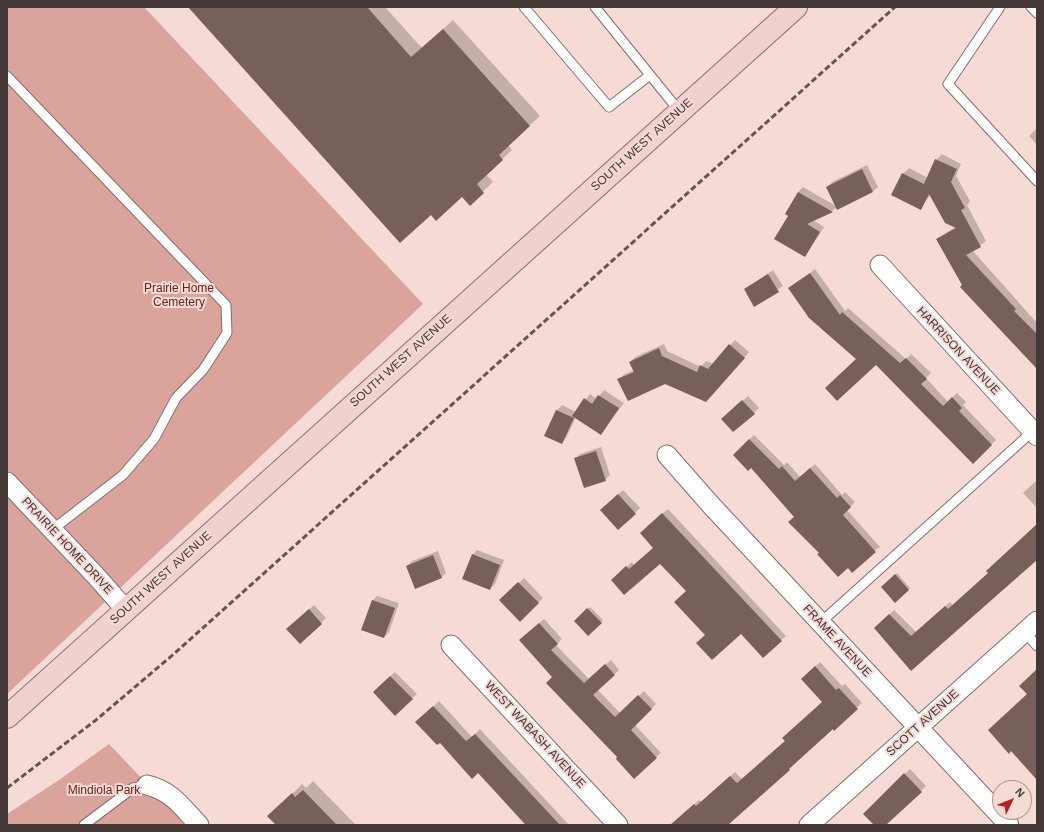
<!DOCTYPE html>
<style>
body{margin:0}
#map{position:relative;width:1044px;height:832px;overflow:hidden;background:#f6dad5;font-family:Arial,sans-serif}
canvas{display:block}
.frame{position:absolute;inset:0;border:8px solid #433836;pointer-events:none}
.north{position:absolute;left:992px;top:780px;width:40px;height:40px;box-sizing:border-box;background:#f6dad5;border:1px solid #ae9995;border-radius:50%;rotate:47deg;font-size:11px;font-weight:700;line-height:16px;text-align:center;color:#433836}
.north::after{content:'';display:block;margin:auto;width:14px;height:18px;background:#b3231e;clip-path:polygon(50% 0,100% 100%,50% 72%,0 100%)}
</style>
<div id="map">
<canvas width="1044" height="832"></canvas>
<div class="frame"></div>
<div class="north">N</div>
</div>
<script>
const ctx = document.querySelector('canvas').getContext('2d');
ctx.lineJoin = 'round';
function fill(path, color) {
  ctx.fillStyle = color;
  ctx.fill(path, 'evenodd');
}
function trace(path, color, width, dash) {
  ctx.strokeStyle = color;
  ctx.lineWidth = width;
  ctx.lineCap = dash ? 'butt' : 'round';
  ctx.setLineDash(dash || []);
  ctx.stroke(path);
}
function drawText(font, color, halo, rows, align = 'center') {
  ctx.font = font + ' Arial,sans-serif';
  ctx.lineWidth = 4;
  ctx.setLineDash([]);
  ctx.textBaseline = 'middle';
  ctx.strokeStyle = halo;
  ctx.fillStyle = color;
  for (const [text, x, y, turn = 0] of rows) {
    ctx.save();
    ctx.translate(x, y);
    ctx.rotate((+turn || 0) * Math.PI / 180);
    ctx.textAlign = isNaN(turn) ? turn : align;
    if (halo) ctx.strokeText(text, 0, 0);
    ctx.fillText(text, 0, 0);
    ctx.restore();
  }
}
const green = new Path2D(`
 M7,7H144L423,304L7,694Z
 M109,744L186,825H7V814L59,780Z`);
const shadow = new Path2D(`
 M189,7H385L422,48L453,20L540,116L508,145L512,150L486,174L493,182L470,204L463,195L431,214Z
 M1037,128V145L1029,136Z
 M942,154L961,164L956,176L970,201L967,205L986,241L973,251L1037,323V368L963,285L937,239L955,227L931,194L920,209L903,174L909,168L928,178L936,160Z
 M867,165L878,187L873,191L837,209V207L832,211L813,220L824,227L805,256L789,216L786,213L798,192L803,187L836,206L827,187L832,182Z
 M815,269L845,311L848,308L906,359L911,354L931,373L926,378L948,402L957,393L966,402L963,405L996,440L973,462L876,364L857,359L789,289Z
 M773,270L783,286L755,305L745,289Z
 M735,340L749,352L711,396L665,383L619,380L623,375L634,370L630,362L635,357L664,344L667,351L701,367L706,361L714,364Z
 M604,390L624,403L601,434L576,417L566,438L561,443L545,435L557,410L562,405L576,412L590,394L597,399Z
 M748,396L759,408L754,413L728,414Z
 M754,435L784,465L787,462L800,477L815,464L842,495L845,492L855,502L847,510L880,547L848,567L820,553L795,517L751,467L734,455Z
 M601,447L610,475L605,480L575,459L580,454Z
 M1037,480V508L1023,493Z
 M623,490L640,508L635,513L606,505Z
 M668,509L786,636L781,640L741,633L707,635L687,591L660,562L617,575L632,562L634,565L654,547L646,528Z
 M1037,525V557L911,669L876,628L894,610L916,632L950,602L953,605L989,573Z
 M477,550L504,560L495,584L490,589L472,555Z
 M438,551L446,573L441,578L407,566L412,561Z
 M897,573L910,588L895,601L882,587Z
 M524,578L543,598L520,620L501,600Z
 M377,596L399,603L389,632L384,637L372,601Z
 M314,605L326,618L300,643L292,625Z
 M590,607L603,620L588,635L575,621Z
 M544,619L562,639L556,645L589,679L611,660L619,670L598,690L620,713L644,691L656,704L635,725L661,753L656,757H619L553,677L525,635Z
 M820,662L842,686L845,684L862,703L726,825H672L699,800L702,802L735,772L742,779L786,740L823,702L807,674Z
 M395,672L417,694L395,714L374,692Z
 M439,701L472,737L480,729L569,825H525L478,772L422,717Z
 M910,769L926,786L885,825H876L865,814Z
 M313,781L356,825H277L279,807L302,784L306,788Z`);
const building = new Path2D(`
 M188,7H367L411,57L443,29L530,126L499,155L503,160L477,184L484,193L470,206L462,197L436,221L431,215L400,243Z
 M935,159L957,169L951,182L965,208L961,210L981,247L966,255L1016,309L1014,311L1037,334V369L960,287L962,285L936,239L956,228L945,223L929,194L921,210L891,195L902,173L924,184Z
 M862,169L873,192L837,210L826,187Z
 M798,192L833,212L807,224L820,232L805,257L774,239L788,216L785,214Z
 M810,273L840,315L842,312L900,363L906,358L927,379L921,384L943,406L952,397L962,408L959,411L992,445L973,464L876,365L837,401L825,388L856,359L809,318L788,288Z
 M768,274L779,292L754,307L744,289Z
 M729,344L745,358L706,402L665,384L628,401L617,379L634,372L629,362L659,348L662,356L697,372L700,365L708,369Z
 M598,395L619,408L601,435L572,416L584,398L592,404Z
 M742,400L755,414L733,432L721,419Z
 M556,410L574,418L562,444L544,436Z
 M749,439L779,469L782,466L795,481L810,468L837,498L840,495L851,507L843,515L876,552L852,573L848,568L838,577L817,554L819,553L788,522L794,517L751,468L748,471L733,455Z
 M596,451L606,481L584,488L574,458Z
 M618,494L636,514L618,530L600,510Z
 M662,513L782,641L763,658L741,634L712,660L696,643L705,635L674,602L686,591L660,564L624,595L611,580L626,566L629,569L653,548L640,533Z
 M1037,524V560L911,671L874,628L889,614L911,636L945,606L948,609L988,573L986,571Z
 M472,554L500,565L490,590L462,579Z
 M433,555L442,578L415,589L406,566Z
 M895,574L909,590L895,603L881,587Z
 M518,582L539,603L520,622L499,600Z
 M372,600L395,608L384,638L361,630Z
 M587,608L602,623L588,636L574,621Z
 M309,609L322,624L300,644L286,629Z
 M539,623L558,644L551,650L584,683L605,664L615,675L593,695L615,717L638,695L652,709L631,730L657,758L634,779L616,759L617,757L546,683L552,677L519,640Z
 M815,666L836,690L839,688L858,709L834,731L833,729L789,769L790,770L728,825H670L694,804L696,806L730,776L737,783L785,741L782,738L822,702L801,679Z
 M1037,669V780L1011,751L1009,754L988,730L1027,694L1019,686Z
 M390,676L413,699L395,716L373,692Z
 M433,706L466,741L475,734L560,825H526L478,773L472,779L440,743L437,745L415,722Z
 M904,773L922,792L886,825H874L863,814Z
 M303,790L337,825H276L267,816L292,793L295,797Z`);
const lane = new Path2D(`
 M524,7L609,107L650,75
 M595,7L680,112
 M1000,7L948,84L1037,181
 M1031,7L1037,13
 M7,76L226,305L227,333L203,370L176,398L154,439L123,475L52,530
 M820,623L1033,431
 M1025,632L1037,646
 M84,825L133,788L147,785`);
const street = new Path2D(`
 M880,265L1037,436
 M667,455L710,504L1009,825
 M7,482L96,576L126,610
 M451,645L618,825
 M147,785C172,791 182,807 199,825
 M809,825L1037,621`);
const secondary = new Path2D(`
 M7,717L796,7`);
const rail = new Path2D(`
 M7,788L96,720L175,653L895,7`);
const streetNames = [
 ["SOUTH WEST AVENUE",642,145,-42],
 ["HARRISON AVENUE",958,351,47],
 ["SOUTH WEST AVENUE",401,361,-42],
 ["PRAIRIE HOME DRIVE",67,546,47],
 ["SOUTH WEST AVENUE",161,578,-42],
 ["FRAME AVENUE",837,641,47],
 ["SCOTT AVENUE",923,723,-42],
 ["WEST WABASH AVENUE",535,735,47]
];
const parkNames = [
 ["Prairie Home",179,289],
 ["Cemetery",179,303],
 ["Mindiola Park",104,791]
];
fill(green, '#daa49d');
fill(shadow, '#0003');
fill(building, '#775f5c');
trace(lane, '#866d69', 11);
trace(street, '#866d69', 21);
trace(secondary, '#866d69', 24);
trace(lane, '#fff', 9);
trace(street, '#fff', 19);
trace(secondary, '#f0d1ce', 22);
trace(rail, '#635553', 3, [6, 3]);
drawText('12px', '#433836', '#f6dad5', streetNames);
drawText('12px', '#68231d', '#f6dad5', parkNames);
</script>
